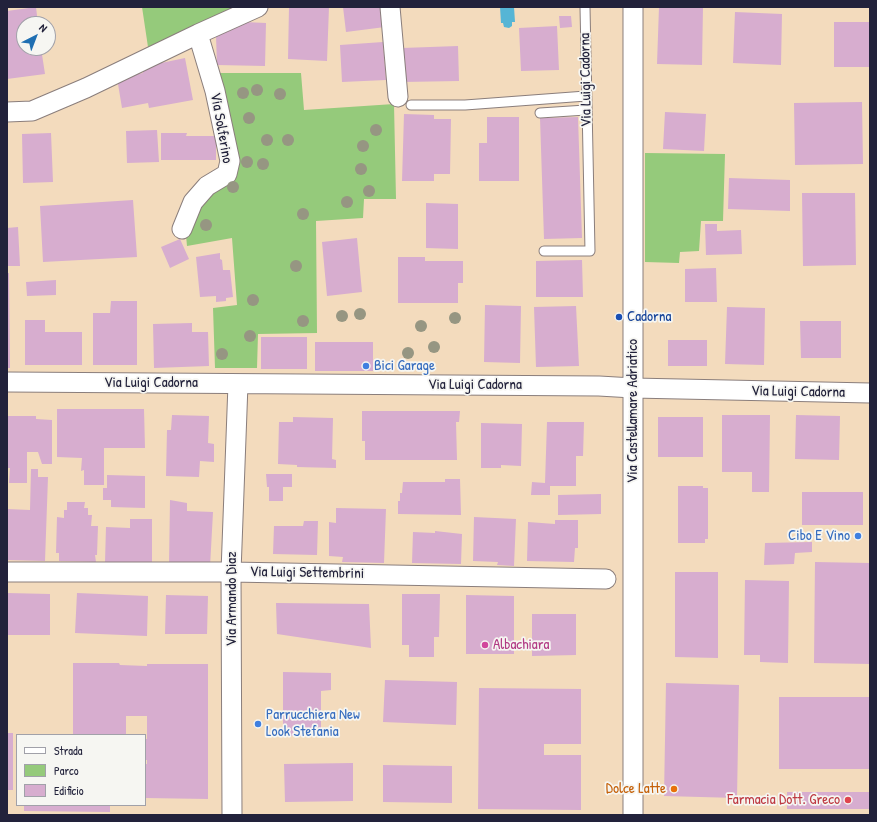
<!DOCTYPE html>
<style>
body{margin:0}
#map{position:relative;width:877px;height:822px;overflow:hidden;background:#f3dbbd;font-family:"Patrick Hand",sans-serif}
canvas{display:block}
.frame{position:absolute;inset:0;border:8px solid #22223b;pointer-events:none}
.legend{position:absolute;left:16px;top:734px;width:130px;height:72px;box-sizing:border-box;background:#f6f6f2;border:1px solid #a1a1a9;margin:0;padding:5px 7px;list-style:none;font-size:12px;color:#22223b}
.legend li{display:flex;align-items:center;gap:8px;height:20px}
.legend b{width:20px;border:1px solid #a1a1a9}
.north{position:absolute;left:16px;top:16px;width:40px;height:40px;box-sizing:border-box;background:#f6f6f2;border:1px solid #a1a1a9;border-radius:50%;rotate:42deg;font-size:11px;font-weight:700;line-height:16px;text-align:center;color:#22223b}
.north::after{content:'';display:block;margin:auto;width:14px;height:18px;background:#1f6fb2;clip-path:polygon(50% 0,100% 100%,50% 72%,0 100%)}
</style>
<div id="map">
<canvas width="877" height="822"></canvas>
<div class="frame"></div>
<ul class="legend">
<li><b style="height:5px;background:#fff"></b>Strada</li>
<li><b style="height:11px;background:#95ca7b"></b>Parco</li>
<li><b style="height:11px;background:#d7adcf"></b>Edificio</li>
</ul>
<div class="north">N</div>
</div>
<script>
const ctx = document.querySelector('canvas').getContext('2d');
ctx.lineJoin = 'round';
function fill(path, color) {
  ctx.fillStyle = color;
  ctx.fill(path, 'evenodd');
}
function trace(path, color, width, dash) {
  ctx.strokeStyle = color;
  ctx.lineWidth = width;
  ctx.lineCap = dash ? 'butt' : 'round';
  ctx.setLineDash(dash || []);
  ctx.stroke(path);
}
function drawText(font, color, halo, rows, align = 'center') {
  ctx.font = font + ' "Patrick Hand",sans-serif';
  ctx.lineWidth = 3.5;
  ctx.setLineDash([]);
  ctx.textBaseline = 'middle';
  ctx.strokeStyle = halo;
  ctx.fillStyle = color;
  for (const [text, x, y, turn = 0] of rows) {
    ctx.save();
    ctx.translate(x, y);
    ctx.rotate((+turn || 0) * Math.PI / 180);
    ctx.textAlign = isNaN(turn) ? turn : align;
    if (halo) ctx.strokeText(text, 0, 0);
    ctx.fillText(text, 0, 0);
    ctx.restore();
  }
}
const green = new Path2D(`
 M142,7H244L148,47Z
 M218,73H301L304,110L394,104L396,199H364L363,218L316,221L317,333L258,334L257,368H215L213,308L237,305L232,238L187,246L186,235L198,208L223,183Z
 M645,153L725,154L723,221H701L699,251L680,252L679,263L645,262Z`);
const water = new Path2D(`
 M500,7H514L515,22H512V26L509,28L504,27L503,23H501Z`);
const building = new Path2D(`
 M36,7L38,24H24V48H41L45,74L7,79V11Z
 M289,7H329L327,61L288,59Z
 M343,7H383L385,27L346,32Z
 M659,7H703L702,65L657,64Z
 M735,12L782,14L781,65L733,63Z
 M559,16H571L572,27L560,28Z
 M244,22L266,23L265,66L217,65L216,36Z
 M834,22H870V67H834Z
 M557,26L559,70L521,71L519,28Z
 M383,42L386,80L342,82L340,45Z
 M458,46L459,81L403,82L402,48Z
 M185,58L193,100L149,108L148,103L122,108L117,78L143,73L142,67Z
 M862,102L863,164L795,165L794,103Z
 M665,112L706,114L704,151L663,149Z
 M404,114L434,115V119H451L450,174H434V181H402Z
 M487,117H519V181H479V143H487Z
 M578,117L582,238L544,239L540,118Z
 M157,130L159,162L127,163L126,131Z
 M51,133L53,182L23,183L22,134Z
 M161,133H187L186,136H216V160H161Z
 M729,178L790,180V211L728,209Z
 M802,193H855L856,265L803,266Z
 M133,200L137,257L43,262L40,206Z
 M426,203L458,204V249L426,248Z
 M705,224H717V231L741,230L742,254L706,255Z
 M18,227L20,266H7V228Z
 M357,238L362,292L327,296L322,242Z
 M180,239L189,259L170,268L161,247Z
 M220,253V259L222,260L223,270H230L233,297L226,298V301L216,302V296L200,297L196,257Z
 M398,257H425V261H463V283H458V303H398Z
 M582,260L583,297H536V261Z
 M716,268L717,302H685V269Z
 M7,273H9L10,368H7Z
 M56,280V295L27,296L26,282Z
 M111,301H137V365H93V313H110Z
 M485,305L521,306L520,363L484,362Z
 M576,306L579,366L536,367L534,307Z
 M727,307L765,308L764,365L725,364Z
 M25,320H45V332H82V365H25Z
 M800,321H841V358H801Z
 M192,323V332H208L209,366L154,368L153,324Z
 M261,337H307V369H261Z
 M668,340H707V366H668Z
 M315,342H373V371H315Z
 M57,409H144L145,448H104V485H84V470L81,471L82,458L57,457Z
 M362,411H460L459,422H456L457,460H365V441H362Z
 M172,415L209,416L208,443L214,444V462L200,461L199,477L166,476L167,430H171Z
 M722,415H770L769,492H752V472H722Z
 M796,415L840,416L839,460L795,459Z
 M7,416H36V419L52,420V464H42L38,452H27V483H9L10,468H7Z
 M293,417L333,418L332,459L336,460V468L297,467V465L278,464L279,422H293Z
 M658,417H703V457H658Z
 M547,422H584L583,456H576V486H550V495H531L532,482L545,483Z
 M481,423L522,424L521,466L501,465V468H481Z
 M31,469H38V477H48L45,561L7,560V509L30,510Z
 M266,474H292V487H283V501H269V487H267Z
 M107,475L145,476V508L111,507V500H103V488H107Z
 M445,479H460L461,515L398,514V501H400V493H402L403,482H445Z
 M678,486H703V488H708V539H705V543H678Z
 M802,492H863V525H802Z
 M601,494V514L558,515V495Z
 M170,500L187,503V511L213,512L210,567L169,566Z
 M67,502H85L84,508H88V515H92L91,526H98L97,555H95L96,562L59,561V553H56L57,517L64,518V510H67Z
 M336,508L386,509L384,563L342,562L343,557L329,556V522L336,523Z
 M474,517L516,519L514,566L497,565L498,562L473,561Z
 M130,519H152V563L105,562L106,527L130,528Z
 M555,520H578V548H575L574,562L527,561L528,522L555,524Z
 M304,521H318L317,555L273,554L274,526H303Z
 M435,531L462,534L461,564L412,563L413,532L435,533Z
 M812,542V552L795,553L794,564L764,565L765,543Z
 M815,562L870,563V664L814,663Z
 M675,572H718V658L675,657Z
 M745,580L789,581L788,663L760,662V655H744Z
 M7,593L50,594V635H7Z
 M77,593L148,596L147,636L75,633Z
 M402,594H440L439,637H434V657H409V645H402Z
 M166,595L208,596L207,634H165Z
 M466,595L514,596V654H466Z
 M276,603L369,604L371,648L277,634Z
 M532,614H576V655L532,656Z
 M73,663H119L120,665L147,666V664H208V799L145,798V764H147V760H145V739H147V716H126V735H73Z
 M283,672L331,673V690L321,691V736H283Z
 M385,680L457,682L456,725L383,722Z
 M666,683L739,685L737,798L664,796Z
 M479,688L581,689V744H544V755H581V810L478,809Z
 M779,697H870V769H779Z
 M7,733H13V790H7Z
 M353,763V801L285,802L284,764Z
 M383,765L452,766V803L383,802Z
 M787,792H870V809H787Z
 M24,805H110V812L24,811Z`);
const lane = new Path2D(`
 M411,105H465L586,96
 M540,113L586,110
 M544,251H590L585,7`);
const street = new Path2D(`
 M390,7L398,97
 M7,112L32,111L86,88L198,34L258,7
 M182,229L193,202L207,186L227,174L230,161L215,91L198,34
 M7,382L599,386L633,388L870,393
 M7,572H231L606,579
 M232,815L231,572L238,384
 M633,815V7`);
const trees = [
 [257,90],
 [243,93],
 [280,94],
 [249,118],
 [376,130],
 [267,140],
 [288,140],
 [363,146],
 [247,162],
 [263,164],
 [361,169],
 [233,187],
 [369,191],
 [347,202],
 [303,214],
 [206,225],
 [296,266],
 [253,300],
 [360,314],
 [342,316],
 [455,318],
 [303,321],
 [421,326],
 [250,336],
 [434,347],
 [408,353],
 [222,354]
];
const markers = [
 [619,317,4,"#1a4fb4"],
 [366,366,4,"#3f7fe0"],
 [858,536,4,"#3f7fe0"],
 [485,645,4,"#d1479c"],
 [258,724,4,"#3f7fe0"],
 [674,789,4,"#e8710a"],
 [848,800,4,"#e0444e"]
];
const streetNames = [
 ["Via Luigi Cadorna",586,80,-91],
 ["Via Solferino",221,128,80],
 ["Via Luigi Cadorna",151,383],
 ["Via Luigi Cadorna",475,385],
 ["Via Luigi Cadorna",798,392,1],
 ["Via Castellamare Adriatico",633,411,-90],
 ["Via Luigi Settembrini",307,573,1],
 ["Via Armando Diaz",232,599,-90]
];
const transitNames = [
 ["Cadorna",627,317]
];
const shopNames = [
 ["Bici Garage",374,366],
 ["Cibo E Vino",850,536,"right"],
 ["Parrucchiera New",266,715],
 ["Look Stefania",266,732]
];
const hotelNames = [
 ["Albachiara",493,645]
];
const foodNames = [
 ["Dolce Latte",666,789]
];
const healthNames = [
 ["Farmacia Dott. Greco",840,800]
];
fill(green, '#95ca7b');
fill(water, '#56b5d5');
fill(building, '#d7adcf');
trace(lane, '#8a7e7c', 11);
trace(street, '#8a7e7c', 21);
trace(lane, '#fff', 9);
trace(street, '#fff', 19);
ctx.fillStyle = '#969682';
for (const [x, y] of trees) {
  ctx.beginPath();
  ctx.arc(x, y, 6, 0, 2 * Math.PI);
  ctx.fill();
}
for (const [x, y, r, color] of markers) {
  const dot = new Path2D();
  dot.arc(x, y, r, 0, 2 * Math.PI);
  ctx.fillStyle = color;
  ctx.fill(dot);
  trace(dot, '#f6f6f2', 1.5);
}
drawText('15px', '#22223b', '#f6f6f2', streetNames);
drawText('15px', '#164399', '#f6f6f2', transitNames, 'left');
drawText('15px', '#366cbe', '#f6f6f2', shopNames, 'left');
drawText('15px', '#b23c85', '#f6f6f2', hotelNames, 'left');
drawText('15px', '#c56008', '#f6f6f2', foodNames, 'right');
drawText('15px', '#be3a42', '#f6f6f2', healthNames, 'right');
</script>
